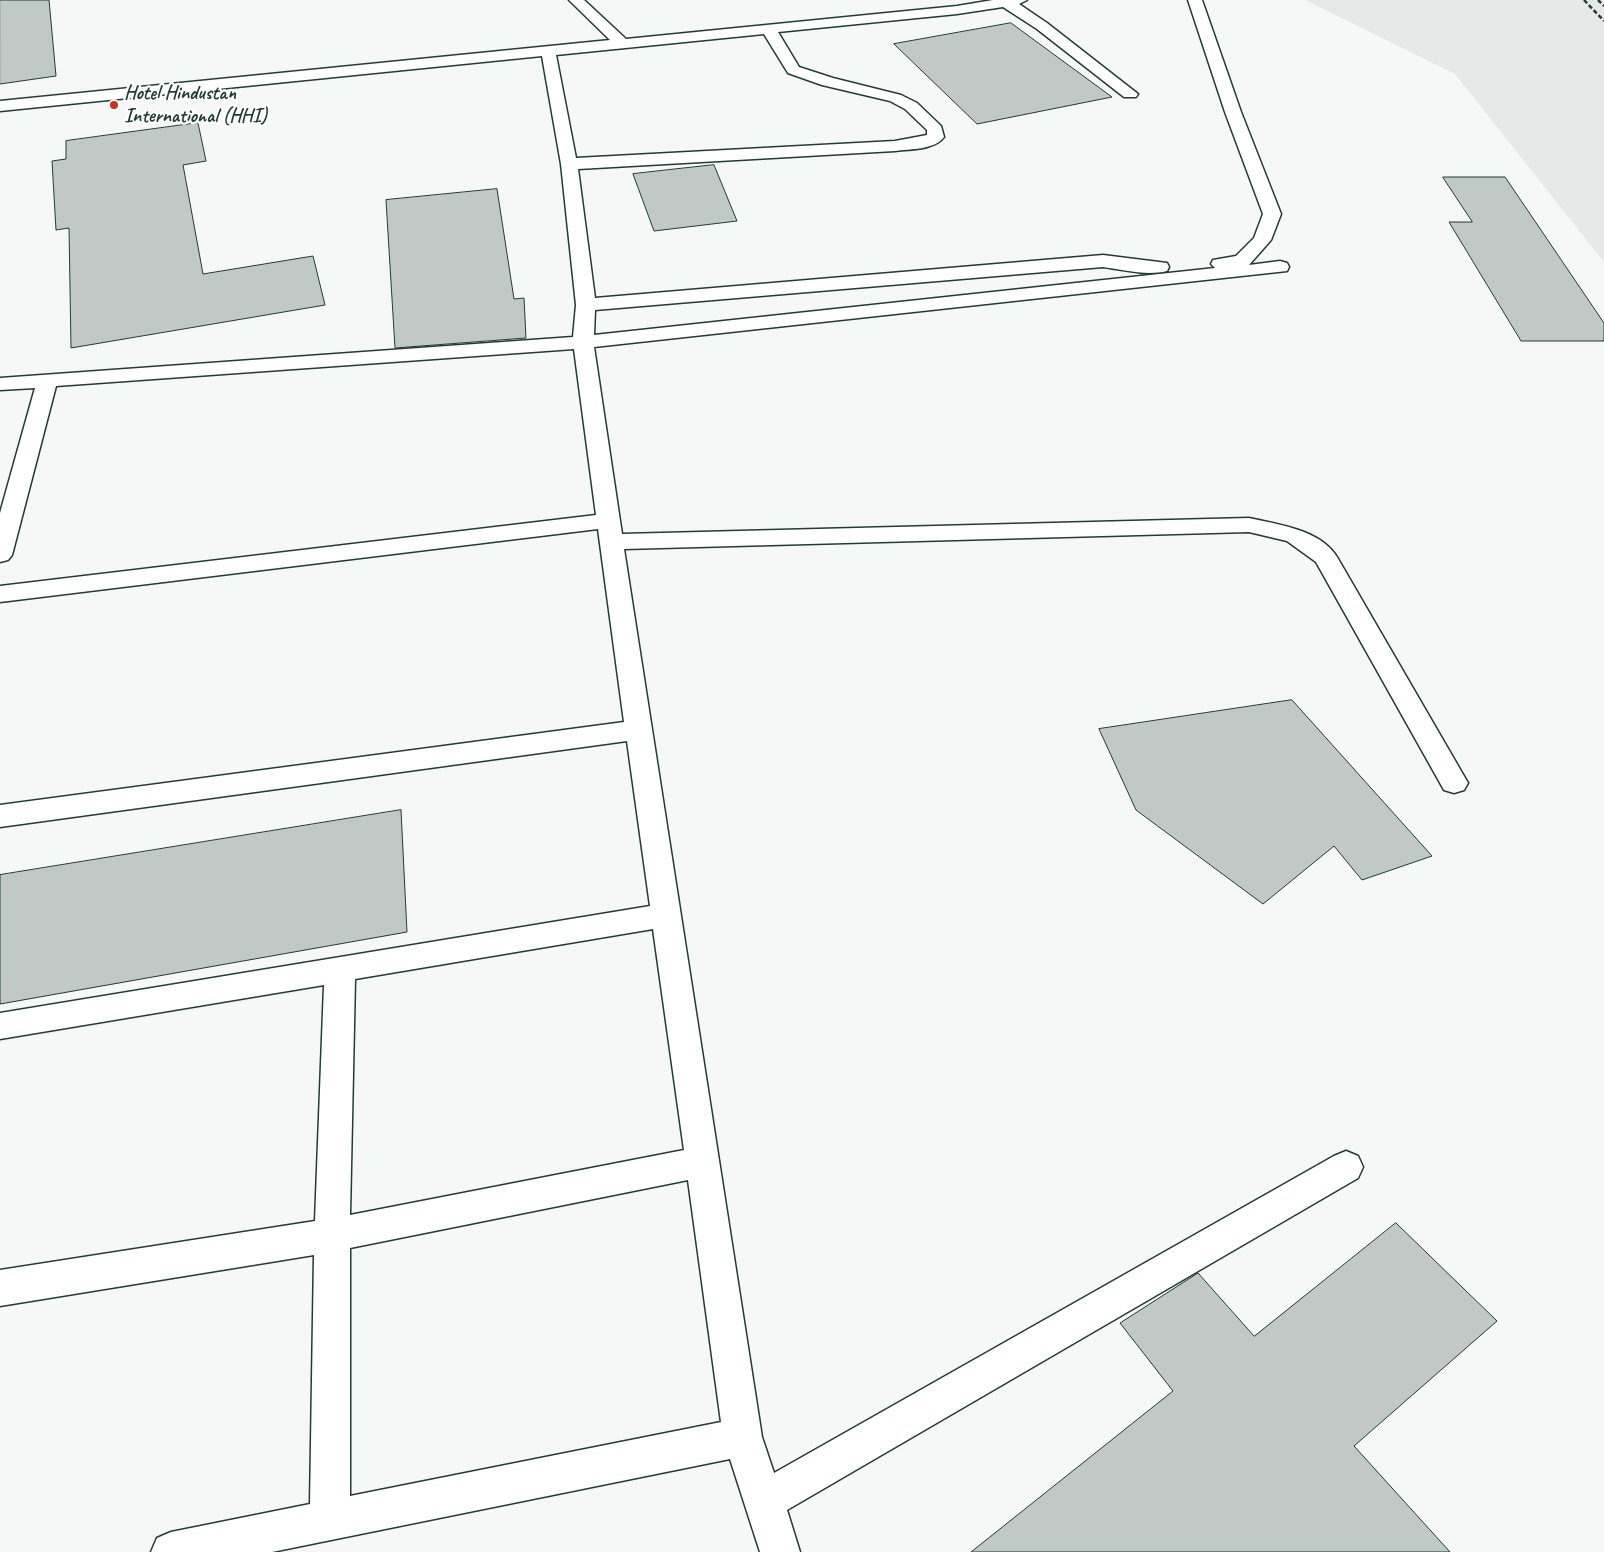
<!DOCTYPE html>
<style>
body{margin:0}
canvas{display:block;background:#f6f7f7}
</style>
<canvas width="1604" height="1552"></canvas>
<script>
const ctx = document.querySelector('canvas').getContext('2d');
ctx.lineJoin = 'round';
function fill(path, color) {
  ctx.fillStyle = color;
  ctx.fill(path, 'evenodd');
}
function trace(path, color, width, dash) {
  ctx.strokeStyle = color;
  ctx.lineWidth = width;
  ctx.lineCap = dash ? 'butt' : 'round';
  ctx.setLineDash(dash || []);
  ctx.stroke(path);
}
function drawText(font, color, halo, rows, align = 'center') {
  ctx.font = font + ' Caveat,sans-serif';
  ctx.lineWidth = 4.5;
  ctx.setLineDash([]);
  ctx.textBaseline = 'middle';
  ctx.strokeStyle = halo;
  ctx.fillStyle = color;
  for (const [text, x, y, turn = 0] of rows) {
    ctx.save();
    ctx.translate(x, y);
    ctx.rotate((+turn || 0) * Math.PI / 180);
    ctx.textAlign = isNaN(turn) ? turn : align;
    if (halo) ctx.strokeText(text, 0, 0);
    ctx.fillText(text, 0, 0);
    ctx.restore();
  }
}
const built = new Path2D(`
 M1305,0H1604V262L1455,74Z`);
const building = new Path2D(`
 M0,0H49L56,76L0,84Z
 M1011,23L1112,97L977,124L894,44Z
 M198,123L206,161L183,165L203,274L313,256L325,305L71,348L69,228L56,230L52,161L66,159V141Z
 M714,165L737,221L654,231L633,174Z
 M1443,177H1505L1604,323V341H1521L1449,222H1472Z
 M497,189L514,299L524,298L526,338L395,348L386,200Z
 M1292,700L1432,856L1362,880L1334,846L1263,904L1136,810L1099,729Z
 M401,810L407,932L0,1004V875Z
 M1396,1223L1497,1321L1354,1446L1450,1552H971L1173,1391L1120,1323L1198,1273L1254,1336Z`);
const minor = new Path2D(`
 M569,0H584L626,39L957,6L993,0H1027L1019,4L1047,23L1138,94L1136,97H1124L1037,29L1003,7L957,14L778,32L799,67L833,78L901,95L917,103L941,126L944,137C935,150 909,149 895,151L578,169L595,298L1103,255L1167,263L1169,267L1167,271C1146,276 1124,270 1103,267L595,310L594,335L1215,268L1211,264L1213,260L1236,256L1254,238L1263,214L1225,112L1188,0H1202L1241,112L1281,214L1271,240L1249,265L1280,261L1287,263L1289,267L1287,271L594,347L622,534L1249,518C1279,525 1319,529 1337,557L1468,783L1464,790L1454,793L1444,790L1316,562L1287,541L1249,532L624,549L762,1437L774,1473L1334,1156L1346,1151L1358,1156L1363,1167L1358,1178L787,1510L800,1552H760L730,1459L272,1552H151L157,1538L171,1532L310,1504L314,1255L0,1306V1270L315,1221L324,985L0,1039V1013L650,906L627,741L0,827V805L624,722L598,529L0,602V586L596,515L574,349L56,386L12,555L8,560L0,562V513L35,388L0,390V378L573,337L576,305L561,164L542,56L0,111V101L610,40ZM764,34L788,73L822,85L890,101L905,109L927,130V135L895,141L576,158L556,55ZM653,929L684,1150L350,1215L355,979ZM688,1180L721,1422L350,1496V1248Z`);
const rail = new Path2D(`
 M1584,0L1604,21
 M1598,0L1604,6`);
const markers = [
 [114,105,5,"#c8321e"]
];
const farPoinames = [
 ["Hotel Hindustan",124,94],
 ["International (HHI)",124,117]
];
fill(built, '#e6e9e8');
fill(building, '#c0c9c6');
trace(building, '#1f3d34', 1);
trace(minor, '#1f3d34', 3);
fill(minor, '#fff');
trace(rail, '#1f3d34', 2.5, [4.5, 2.5]);
for (const [x, y, r, color] of markers) {
  const dot = new Path2D();
  dot.arc(x, y, r, 0, 2 * Math.PI);
  ctx.fillStyle = color;
  ctx.fill(dot);
  trace(dot, '#fff', 2);
}
drawText('bold 20px', '#1f3d34', '#fff', farPoinames, 'left');
</script>
